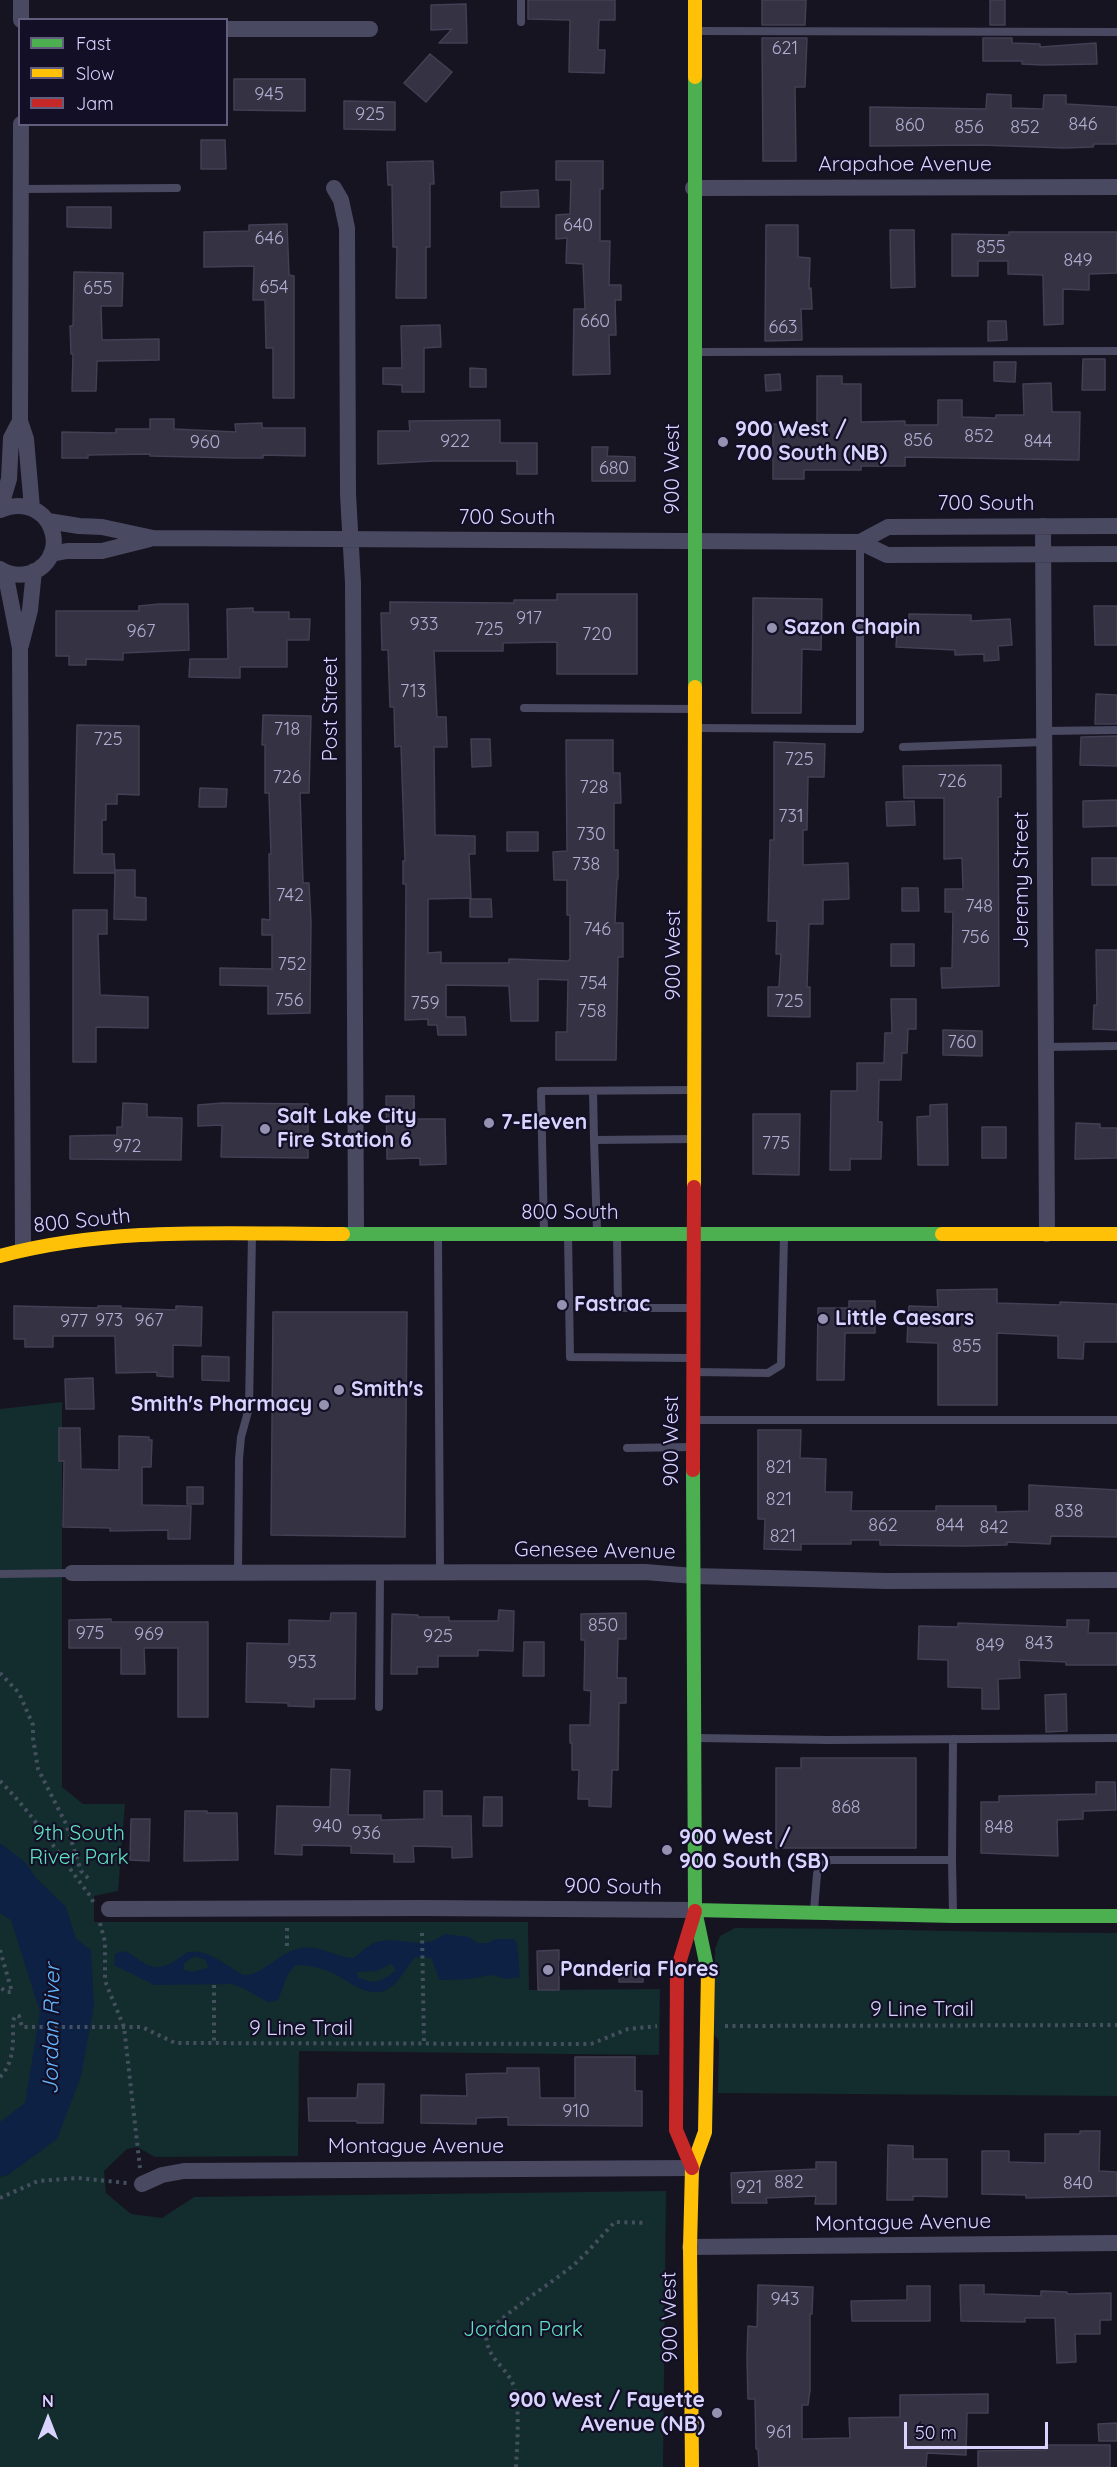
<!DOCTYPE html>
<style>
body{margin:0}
#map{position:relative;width:1117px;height:2467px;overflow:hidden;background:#161421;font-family:Quicksand,sans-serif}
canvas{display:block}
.legend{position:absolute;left:18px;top:18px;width:210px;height:108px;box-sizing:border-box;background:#130f26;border:2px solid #625e7d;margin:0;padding:8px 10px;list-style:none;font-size:18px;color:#d9d4ff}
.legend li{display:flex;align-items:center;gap:12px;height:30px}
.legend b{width:30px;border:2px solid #625e7d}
.north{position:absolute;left:18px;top:2389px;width:60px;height:60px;-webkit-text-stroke:4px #130f26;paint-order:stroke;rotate:0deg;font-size:16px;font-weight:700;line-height:24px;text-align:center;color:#d9d4ff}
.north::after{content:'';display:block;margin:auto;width:21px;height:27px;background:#d9d4ff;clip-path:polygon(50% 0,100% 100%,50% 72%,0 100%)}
.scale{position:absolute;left:904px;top:2422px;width:144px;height:27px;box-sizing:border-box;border:3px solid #d9d4ff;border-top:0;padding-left:8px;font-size:18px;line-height:21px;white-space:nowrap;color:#d9d4ff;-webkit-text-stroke:4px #130f26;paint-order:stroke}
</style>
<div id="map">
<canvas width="1117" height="2467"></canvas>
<ul class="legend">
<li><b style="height:8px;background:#4caf50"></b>Fast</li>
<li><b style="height:8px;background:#ffc107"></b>Slow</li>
<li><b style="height:8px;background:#c62828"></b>Jam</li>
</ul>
<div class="north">N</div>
<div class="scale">50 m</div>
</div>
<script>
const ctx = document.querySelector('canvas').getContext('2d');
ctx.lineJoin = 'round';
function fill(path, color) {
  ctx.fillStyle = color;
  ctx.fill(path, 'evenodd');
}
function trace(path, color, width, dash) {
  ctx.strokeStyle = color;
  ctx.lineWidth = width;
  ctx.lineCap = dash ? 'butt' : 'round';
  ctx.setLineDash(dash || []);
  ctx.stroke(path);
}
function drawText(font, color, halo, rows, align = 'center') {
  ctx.font = font + ' Quicksand,sans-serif';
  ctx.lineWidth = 4.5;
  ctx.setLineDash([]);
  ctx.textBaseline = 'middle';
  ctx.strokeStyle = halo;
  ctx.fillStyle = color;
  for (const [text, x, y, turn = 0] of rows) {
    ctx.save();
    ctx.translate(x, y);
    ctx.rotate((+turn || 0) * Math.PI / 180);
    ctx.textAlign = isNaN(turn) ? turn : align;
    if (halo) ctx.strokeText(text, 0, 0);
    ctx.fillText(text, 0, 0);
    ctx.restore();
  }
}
const green = new Path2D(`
 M62,1402V1787L83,1804H125L118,1891L94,1896V1922H528L529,1990L660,1989L659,2055L299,2051L298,2156L155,2157L137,2147L127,2149L104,2171L106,2193L131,2214L162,2218L194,2197L666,2191L663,2467H0V1409Z
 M735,1928C862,1928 990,1933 1117,1933V2096L718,2093L719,2041L714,2034L715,1949L720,1936Z`);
const water = new Path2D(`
 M0,1843L25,1862L37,1879L66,1907L76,1939L91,1950L94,2006L81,2076L57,2139L8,2175L0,2177V2122L25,2103L40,2012L11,1920L0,1913Z
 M445,1934L469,1937L477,1943H488L495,1939H514L517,1944L520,1977L507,1979L491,1975L469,1979L440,1980L431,1958L416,1957C406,1966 403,1978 392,1986C372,2003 351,1982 333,1973C322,1968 308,1965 296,1965L288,1974L278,2000L268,2002L243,1988L231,1984L154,1985L114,1965L115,1954L123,1951C135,1954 144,1967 157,1967C167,1967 175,1961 183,1955C201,1943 226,1966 243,1975C261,1977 279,1951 302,1948C320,1945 335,1957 353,1958C363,1952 368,1943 381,1941C405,1937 422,1951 445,1934ZM195,1956L206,1960L208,1968L192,1972L184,1970V1963ZM391,1964L396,1970C383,1981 374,1986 358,1977L357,1972L377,1971Z`);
const building = new Path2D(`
 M528,0H615V20H599L598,50H605L604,73L569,72L570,20L528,19Z
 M762,0H806L805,25H762Z
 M990,0H1005V25H990Z
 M466,4L467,43H439L452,29L431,30V5Z
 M762,38H807L805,87H795L796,161H763Z
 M983,38H1012V43L1040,44V47L1096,43L1097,64L1043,65L1022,64V61H983Z
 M430,54L452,72L426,102L404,83Z
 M234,79H305V111L234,110Z
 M987,94L1011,95V108L1043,109L1044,95H1066V104L1117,107V144H1094L1093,147L1064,148L981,145L870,146V107L986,109Z
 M344,101L395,102V130L344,129Z
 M201,140H225L226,169H201Z
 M433,161L434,184H430V247H426V298H396L397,247H393L392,185H388L387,162Z
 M556,161H603V189H600V241H610L609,285H621V300H615L616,335H609L610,374L573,375L574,309H585L583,264L566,263L567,238L556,239V215L570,214L571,180H556Z
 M538,190L539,207H501V192Z
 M67,207H111V228L67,227Z
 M287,224L289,275L294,276V398H273V348H266L265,300H253L254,266L204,267V232L249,231V225Z
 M766,225H798V257L810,258L809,289L811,288L812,309H801L802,340L765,341Z
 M890,230H914L915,287L891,288Z
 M1009,232H1117V273L1089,274V290L1063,289V324L1044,325L1043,275L1008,274V261H978V276H952V234L1009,235Z
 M74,272L123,273L122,306H101L102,340L159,339V360L97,361L96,391H72L73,354H71L70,326H73Z
 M988,321H1006L1007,340L988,341Z
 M440,325L441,347L424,348V392H402V385L383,384V368H402L401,326Z
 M1083,359H1105V390H1082Z
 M994,362H1016L1015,382L994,381Z
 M470,368L486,369V387H470Z
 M780,374L781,390L766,391L765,375Z
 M817,376H842V384H861V422L905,421V425H938V400H962V417L996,418V415H1024L1023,384L1051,383L1052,412H1080L1079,460L905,457V466H861V470H804V479H773V424L817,425Z
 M150,419H174V429L236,432L235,424L262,423V428H305V456L263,455V458H236L150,456V454L88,455V458H62V432L116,433V429H150Z
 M500,420V443H537V474H517V461H434L378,464V431H410L409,421Z
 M592,447H608L607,456L635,457V481H592Z
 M557,594H637V674H557V642L503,643V651H434L437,717H446L447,747H434L435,835L475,836V854H469L471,898L428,899V953L441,952V963H509V959L568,961L570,959V915H567V880H554L553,852L567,851L566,740H613V773H620L621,803H614V850H618V879H617L615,923H623V957H618L616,1060H556V1032H567L568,980L538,979V1021H511L509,986L446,985V1017H465L466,1035H438L437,1025H428V1019L405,1020L406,884H403V861H405L401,746L395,747L394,707H390L388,650H382L381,613H390V602L514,603V600H557Z
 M753,598L822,599L821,650L802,649L801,713H752Z
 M159,604H188L189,650L123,653V660L86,659V665H69V656H56V611H139V606Z
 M1094,606H1117V645H1095Z
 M253,608V612H289V619H310L309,640H287V667H240V678L189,677L190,659H228L227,609Z
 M909,614L971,615V621L1010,619L1012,645L998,646L999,660L984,661V654L955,655V650L896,647L897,631L909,632Z
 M1096,694L1117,695V724H1095Z
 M263,715L311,716L309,793H300L303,883H309L311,921L310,1013L268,1014V986L220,985V968L272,969V935H262V919L270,920L269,854H271L269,793H265V745H262Z
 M77,725L139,726V795L117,794V804H106V820H102V854H114L115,873H74Z
 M1117,736V766L1080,765L1081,737Z
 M471,739H490L491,766L472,767Z
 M774,742L825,744L824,777H808L807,830H803V865L848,863L849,899L823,900V924H809L807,987H810V1017L768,1016V987H779L781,954H776L777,921H768L770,840H774Z
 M1001,765V797H998L999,986L942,988L941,968H952L953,912H945V889H963L962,858L944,859V798H904L903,766Z
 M200,788L227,789L226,807H199Z
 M1117,800V826L1083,827V801Z
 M914,801L915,825L887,826L886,802Z
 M507,832H538V851H507Z
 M1092,858H1117V885H1092Z
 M115,870H135V897L146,898V920L114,919Z
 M902,888H918L919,911H902Z
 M470,899H491L492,917H470Z
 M73,910H107V934H98L100,995L148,997V1028L96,1027V1062H73Z
 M891,944H914V966H891Z
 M1096,950H1117V1030L1093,1029L1094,1005H1097Z
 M891,999H916V1029H908L907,1053H902L901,1080H879L878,1122H882L881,1159H850V1170H830L831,1091H857V1063H884L885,1033H892Z
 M943,1030L982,1031V1056L943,1055Z
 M386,1096H414V1119H445L446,1164L420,1165V1158L387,1159Z
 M123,1103L147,1104V1117L182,1118L181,1160L70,1159V1136L117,1135V1127H122Z
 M222,1103L308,1104V1158L221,1157L222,1125L198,1126V1105Z
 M947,1104L948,1165H918L917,1117L930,1116V1105Z
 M753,1114H800L799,1175L753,1174Z
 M1076,1123L1100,1124V1128H1117V1158L1075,1159Z
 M982,1127H1006V1158H982Z
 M997,1289V1303L1060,1305V1302L1117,1304V1342H1084L1083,1359L1058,1358V1336L997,1333V1405H938V1343L907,1342L909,1306L938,1307L937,1290Z
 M849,1301H875V1333H845L844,1380H817L818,1308H849Z
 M14,1306L98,1308V1306H121V1308L176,1310V1306L202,1307L201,1346L173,1345V1377L157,1376V1372L116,1373L115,1336H53V1347H25V1339H14Z
 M273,1312H407L405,1537L271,1535Z
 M202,1356L229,1357V1381L202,1380Z
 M93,1378L94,1409H66L65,1379Z
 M59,1428H80L81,1469L119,1470V1436L149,1437V1440H152L151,1467H142V1505L191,1506L190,1539H168V1530L110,1531V1528L63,1527L64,1461H59Z
 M758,1430H801L800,1458L826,1459L825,1492H852L851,1511H936V1506H996V1512L1029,1511V1485L1117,1490V1537L1051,1536L1050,1544L1007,1542V1545L964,1546L880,1545V1540H851V1544H801V1550L764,1549L765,1519H758Z
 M187,1487H203V1504H187Z
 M499,1610L514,1611L513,1651L478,1650V1656H438V1667H417V1674H391L392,1614L418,1615V1617H449V1621H498Z
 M331,1613H356L355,1699H314V1707L288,1706V1703L246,1702L247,1643L289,1644V1620L330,1621Z
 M626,1613V1639H618L617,1678H626V1703H619L618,1770H612L611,1807L589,1806V1799H578L579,1770H572V1743H570V1725H590L591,1691L584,1690L585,1640H581V1614Z
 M111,1619V1622H208V1717H178V1648H144L145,1674H121V1648H69V1620Z
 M1067,1620H1089L1088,1633H1117V1665H1066V1662L1019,1660L1020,1678L998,1679L999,1709H982V1688L948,1687V1660L918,1659L919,1626L958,1627V1623L1067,1627Z
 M524,1642H544V1676H523Z
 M1066,1694L1067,1731L1046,1732L1045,1695Z
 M801,1758H916V1848H776V1768H801Z
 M331,1769L350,1770L348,1815H381V1820L424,1819V1791H442V1816H471L472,1857L452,1858V1847L413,1846L414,1862H394V1854L351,1853V1846L302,1845V1855L275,1854L277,1806L330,1807Z
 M1096,1782H1115L1116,1810L1083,1811V1819L1057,1820L1058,1856L981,1853V1802H999V1796L1096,1794Z
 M484,1797H502V1826H483Z
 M185,1811H207V1813H237L238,1860L184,1861Z
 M131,1819H150L149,1861L130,1860Z
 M559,1950V1990H538L537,1951Z
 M619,1967H643V1982H619Z
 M575,2057H635V2091H642V2126L508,2125V2117L476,2118V2124L421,2123V2095L467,2096L466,2074L507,2073V2068H539L540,2098H575Z
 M358,2084H384L383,2123H357V2121H309L308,2098H357Z
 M1080,2131H1100L1099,2171L1117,2172V2196L1026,2198V2195L982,2194V2151H1009V2162L1045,2163V2134H1080Z
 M888,2145L913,2146V2159H947V2197L913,2196V2200H887Z
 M816,2162H836V2204H815L816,2196L766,2198L767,2203H732L731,2173L816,2169Z
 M758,2285L813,2287L812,2314H810V2390L808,2405H802V2439L850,2438L849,2418L900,2417V2395L988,2394V2413H967L966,2455L927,2453L926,2467H759L758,2449H756L755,2399H748L747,2358L748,2326L757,2327Z
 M960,2285H984V2294L1041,2296V2291L1067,2292V2294L1111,2293V2320H1100V2334H1075L1076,2362L1057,2363L1055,2318H1025V2322L961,2321Z
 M907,2286H930V2321H852L851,2301L907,2300Z
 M1117,2423V2441H1099L1098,2424Z
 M1045,2445H1110V2467H978V2451L1045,2450Z`);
const path = new Path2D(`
 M0,1673L19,1693L33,1725V1738L38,1769L66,1824L81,1871L90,1880
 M0,1781C35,1816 61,1858 91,1897L94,1904
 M100,1923L105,1942V1981L124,2027L140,2168
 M287,1928V1949
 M422,1933L424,2044
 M0,1950L12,1992H6L0,1987
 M214,1985V2043
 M725,2026L1117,2025
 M0,2077C15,2062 13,2040 13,2021L15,2016H19L22,2027H142L175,2043L591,2044L628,2029L657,2026
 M0,2198L38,2181L78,2178L127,2183
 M516,2467C517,2446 521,2400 512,2382C502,2362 487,2360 486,2333C511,2309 538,2292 566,2271C584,2258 599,2238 615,2222L647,2223`);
const lane = new Path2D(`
 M521,22V0
 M695,31L1117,32
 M21,189L177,188
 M697,352L1117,351
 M524,708L694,709
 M697,728L860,729V542
 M1044,731L1117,730
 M903,747L1044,742
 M1046,1047L1117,1046
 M593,1091L594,1140
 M597,1231L594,1140L694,1139
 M544,1233L541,1091L695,1090
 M568,1234L570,1357L691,1358
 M617,1234L618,1308H693
 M438,1237L440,1572
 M694,1372L768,1373L781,1365L784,1236
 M693,1420H1117
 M627,1448L693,1447
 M238,1573L239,1459L241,1437L249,1408L252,1234
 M0,1574L72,1573
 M379,1707L380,1573
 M696,1738L829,1740L1117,1738
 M952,1860L953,1739
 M814,1910L817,1874L819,1868L830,1860H952L953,1914`);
const street = new Path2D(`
 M21,20V0
 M226,29H370
 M21,124L20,421L26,439L32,508
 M334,188L341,200L347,228L348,494L353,583L356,1233
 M693,188L1117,187
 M0,509L9,479L11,438L20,421
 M0,510C50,489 75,556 31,573C21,576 10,575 0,569
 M48,521L79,526L102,527L153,538L860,542L887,555L1117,554
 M1043,526L1047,1234
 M860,542L888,527L1117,526
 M51,554L67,551H102L150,539
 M5,572L20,648L23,1249
 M21,645L30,610L34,571
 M72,1573L645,1572L694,1576L886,1581L1117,1580
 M109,1909L422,1908L695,1910
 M142,2184L162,2175L184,2171L692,2168
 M690,2247L1117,2243`);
const fast = new Path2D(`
 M695,77V687
 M343,1234H942
 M693,1470L695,1910L708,1972
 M695,1910L953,1916H1117`);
const slow = new Path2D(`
 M695,0V77
 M694,1187L695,687
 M942,1234H1117
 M0,1256C111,1226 229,1234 343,1234
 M692,2467L690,2247L692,2168L705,2132L708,1972`);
const jam = new Path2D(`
 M693,1470L694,1187
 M692,2168L676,2130L677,1970L695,1911`);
const markers = [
 [723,442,6,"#9591b1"],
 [772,628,6,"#9591b1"],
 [489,1123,6,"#9591b1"],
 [265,1129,6,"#9591b1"],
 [562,1305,6,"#9591b1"],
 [823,1319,6,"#9591b1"],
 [339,1390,6,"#9591b1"],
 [324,1405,6,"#9591b1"],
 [667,1850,6,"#9591b1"],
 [548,1970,6,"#9591b1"],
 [717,2413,6,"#9591b1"]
];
const numberNames = [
 ["621",785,49],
 ["945",269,95],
 ["925",370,115],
 ["846",1083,125],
 ["860",910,126],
 ["856",969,128],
 ["852",1025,128],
 ["640",578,226],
 ["646",269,239],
 ["855",991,248],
 ["849",1078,261],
 ["654",274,288],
 ["655",98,289],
 ["660",595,322],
 ["663",783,328],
 ["852",979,437],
 ["856",918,441],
 ["922",455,442],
 ["844",1038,442],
 ["960",205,443],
 ["680",614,469],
 ["917",529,619],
 ["933",424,625],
 ["725",489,630],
 ["967",141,632],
 ["720",597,635],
 ["713",413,692],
 ["718",287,730],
 ["725",108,740],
 ["725",799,760],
 ["726",287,778],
 ["726",952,782],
 ["728",594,788],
 ["731",791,817],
 ["730",591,835],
 ["738",586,865],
 ["742",290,896],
 ["748",979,907],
 ["746",597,930],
 ["756",975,938],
 ["752",292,965],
 ["754",593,984],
 ["756",289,1001],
 ["725",789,1002],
 ["759",425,1004],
 ["758",592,1012],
 ["760",962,1043],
 ["775",776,1144],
 ["972",127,1147],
 ["973",109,1321],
 ["967",149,1321],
 ["977",74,1322],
 ["855",967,1347],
 ["821",779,1468],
 ["821",779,1500],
 ["838",1069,1512],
 ["862",883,1526],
 ["844",950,1526],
 ["842",994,1528],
 ["821",783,1537],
 ["850",603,1626],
 ["975",90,1634],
 ["969",149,1635],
 ["925",438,1637],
 ["843",1039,1644],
 ["849",990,1646],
 ["953",302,1663],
 ["868",846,1808],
 ["940",327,1827],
 ["848",999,1828],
 ["936",366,1834],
 ["910",576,2112],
 ["882",789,2183],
 ["840",1078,2184],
 ["921",749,2188],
 ["943",785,2300],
 ["961",779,2433]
];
const streetNames = [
 ["Arapahoe Avenue",905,165],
 ["900 West",673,469,-90],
 ["700 South",986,504],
 ["700 South",507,518],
 ["Post Street",331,709,-90],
 ["Jeremy Street",1022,880,-90],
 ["900 West",674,955,-90],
 ["800 South",570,1213],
 ["800 South",82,1221,-6],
 ["900 West",672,1441,-90],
 ["Genesee Avenue",595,1551,1],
 ["900 South",613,1887,1],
 ["9 Line Trail",922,2010],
 ["9 Line Trail",301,2029],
 ["Montague Avenue",416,2147],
 ["Montague Avenue",903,2223,-1],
 ["900 West",670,2317,-91]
];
const poiNames = [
 ["900 West /",735,430],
 ["700 South (NB)",735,454],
 ["Sazon Chapin",784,628],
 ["Salt Lake City",277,1117],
 ["Fire Station 6",277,1141],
 ["7-Eleven",501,1123],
 ["Fastrac",574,1305],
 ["Little Caesars",835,1319],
 ["Smith's",351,1390],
 ["Smith's Pharmacy",312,1405,"right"],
 ["900 West /",679,1838],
 ["900 South (SB)",679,1862],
 ["Panderia Flores",560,1970],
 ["900 West / Fayette",705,2401,"right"],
 ["Avenue (NB)",705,2425,"right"]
];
const parkNames = [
 ["9th South",79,1834],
 ["River Park",79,1858],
 ["Jordan Park",523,2330]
];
const waterNames = [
 ["Jordan River",52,2029,-89]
];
fill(green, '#132c2d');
fill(water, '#0d2144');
fill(building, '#343243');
trace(building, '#433f54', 1.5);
trace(path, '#44505f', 4, [3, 4.5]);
trace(lane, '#4a4962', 8);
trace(street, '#4a4962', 16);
trace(fast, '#4caf50', 14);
trace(slow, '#ffc107', 14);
trace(jam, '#c62828', 14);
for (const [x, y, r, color] of markers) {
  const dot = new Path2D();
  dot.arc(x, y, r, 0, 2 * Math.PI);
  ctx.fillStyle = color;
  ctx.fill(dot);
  trace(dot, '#130f26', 2);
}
drawText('18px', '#b0acd0', null, numberNames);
drawText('21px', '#d9d4ff', '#130f26', streetNames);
drawText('bold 21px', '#d9d4ff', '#130f26', poiNames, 'left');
drawText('21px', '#5fe0c0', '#130f26', parkNames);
drawText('italic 22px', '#62b6ff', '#130f26', waterNames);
</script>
